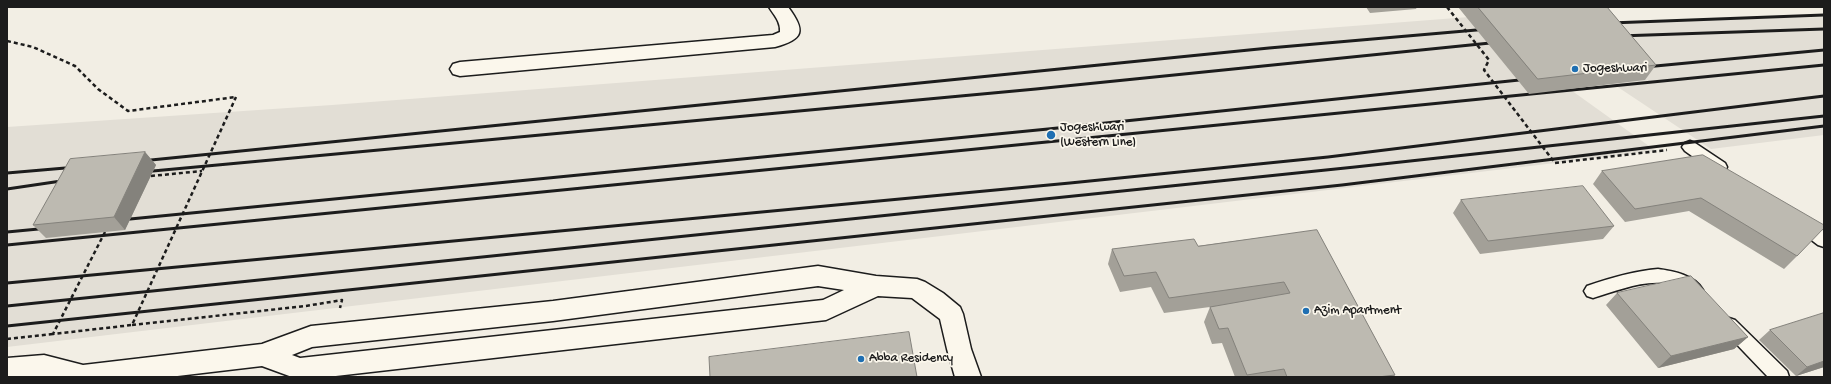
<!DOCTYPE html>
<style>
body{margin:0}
#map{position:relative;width:1831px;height:384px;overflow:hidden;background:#f2eee4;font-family:"Gochi Hand",sans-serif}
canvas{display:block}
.frame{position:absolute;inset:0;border:8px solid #1c1c1c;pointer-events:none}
</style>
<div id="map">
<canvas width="1831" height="384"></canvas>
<div class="frame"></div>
</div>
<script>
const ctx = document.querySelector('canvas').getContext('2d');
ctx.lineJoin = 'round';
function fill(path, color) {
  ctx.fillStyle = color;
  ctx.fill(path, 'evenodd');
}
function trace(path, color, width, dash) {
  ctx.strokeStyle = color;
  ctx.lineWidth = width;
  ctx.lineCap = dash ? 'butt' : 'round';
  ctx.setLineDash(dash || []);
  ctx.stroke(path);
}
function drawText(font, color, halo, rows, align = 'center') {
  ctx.font = font + ' "Gochi Hand",sans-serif';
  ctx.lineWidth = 3.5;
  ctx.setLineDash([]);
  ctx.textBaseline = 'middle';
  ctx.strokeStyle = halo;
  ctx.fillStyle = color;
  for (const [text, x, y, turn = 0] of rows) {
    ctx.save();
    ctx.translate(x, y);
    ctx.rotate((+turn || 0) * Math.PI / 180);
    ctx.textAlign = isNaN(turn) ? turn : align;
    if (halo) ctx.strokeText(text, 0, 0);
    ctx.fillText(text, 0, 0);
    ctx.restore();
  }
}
const built = new Path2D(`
 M1469,17L1656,151L7,347V127L332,105Z
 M1824,17V135L1711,149L1523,24Z`);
const path = new Path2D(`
 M7,41L33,47L75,66L98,89L128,111L236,97
 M1555,163L1667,150
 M151,176L202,171
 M132,325L306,306L342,300L340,308
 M7,339L53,334`);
const service = new Path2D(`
 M1690,141L1695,143L1725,163L1727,167L1725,171L1719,173L1713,171L1685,151L1682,147L1685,143Z
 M1799,216L1805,218L1824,231V247L1818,245L1793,226L1791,222L1793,218Z
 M1658,269C1673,271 1695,275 1703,290L1700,295C1687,299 1681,287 1669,284C1644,279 1617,291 1593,298L1587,296L1584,291L1587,286C1610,278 1634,271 1658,269Z
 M1729,318L1735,320L1787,371L1789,377H1768L1723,330L1720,325L1723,320Z`);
const minor = new Path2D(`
 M769,7H788C806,31 804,39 775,47L460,76L453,74L450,69L453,64L460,62L773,35L780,32C781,22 774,15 769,7Z`);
const tertiary = new Path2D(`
 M818,266L876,276L917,279L925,282L943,293L960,307L963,314L971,349L981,377H955L947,349L940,319L912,298L878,296L826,320L327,377H292L262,366L169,377H7V358L44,355L83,365L262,344L311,326L553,301ZM818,286L844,290L823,300L300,358L292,355L312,347L553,321Z`);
const rail = new Path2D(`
 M1610,23L1824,15
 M1619,36L1824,29
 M1645,67L1824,50
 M141,161L1269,48L1488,29
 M142,172L1036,89L1500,42
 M7,173L77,167
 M7,189L68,180
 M120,220L1048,129L1529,79
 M7,232L49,228
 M7,245L1824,65
 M7,283L1070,183L1328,157L1824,96
 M7,306L1355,167L1824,116
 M7,326L1342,185L1824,126`);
const pathBridge = new Path2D(`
 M1447,7L1489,60L1484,70L1555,163
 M105,232L53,334L132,325L236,97`);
const wall = new Path2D(`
 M1366,7H1417L1416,9L1370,13Z
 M1458,7H1607L1656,65L1645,80L1529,94Z
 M145,152L156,165L125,230L46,238L33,225Z
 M1703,155L1797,256L1784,269L1689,211L1625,222L1593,184L1602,171Z
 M1461,200L1614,226L1603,239L1480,254L1453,213Z
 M1317,230L1395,375L1393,377H1235L1222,343L1212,344L1204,322L1210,307L1164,313L1151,287L1120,292L1108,264L1112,249L1198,246Z
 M1617,293L1748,337L1734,349L1658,368L1606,305Z
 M1824,313V367L1796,376L1759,340L1770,330Z`);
const shadedWall = new Path2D(`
 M145,152L156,165L125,230L114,217Z
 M1748,337L1734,349L1658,368L1671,356Z
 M1824,361V367L1796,376L1807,367Z`);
const building = new Path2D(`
 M1478,7H1607L1656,65L1538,79Z
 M145,152L114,217L33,225L70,159Z
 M1703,155L1824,225V228L1797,256L1701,198L1635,209L1602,171Z
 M1583,186L1614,226L1488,241L1461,200Z
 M1317,230L1395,375L1378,377H1287L1284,369L1247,375L1228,328L1219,329L1210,307L1290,293L1284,282L1169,298L1156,272L1124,276L1112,249L1194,239L1198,246Z
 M1691,276L1748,337L1671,356L1617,293Z
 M1824,313V361L1807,367L1770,330Z
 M909,332L917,377H710L709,357Z`);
const markers = [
 [1575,69,4,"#1f6fb2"],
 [1051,135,5,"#1f6fb2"],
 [1306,311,4,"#1f6fb2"],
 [861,359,4,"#1f6fb2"]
];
const poiNames = [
 ["Jogeshwari",1583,69],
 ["Jogeshwari",1060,128],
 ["(Western Line)",1060,143],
 ["Azim Apartment",1314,311],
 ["Abba Residency",869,359]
];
fill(built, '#e2ded5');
trace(service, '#1c1c1c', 3);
trace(minor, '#1c1c1c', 3);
trace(tertiary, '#1c1c1c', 3);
trace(path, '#1c1c1c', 2.5, [4, 3]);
fill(service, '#fbf7ec');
fill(minor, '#fbf7ec');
fill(tertiary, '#fbf7ec');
trace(rail, '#1c1c1c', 3);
trace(pathBridge, '#1c1c1c', 2.5, [4, 3]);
fill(wall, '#a3a098');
fill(shadedWall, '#84827c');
fill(building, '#bdbab1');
trace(building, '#84827c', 1);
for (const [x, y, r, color] of markers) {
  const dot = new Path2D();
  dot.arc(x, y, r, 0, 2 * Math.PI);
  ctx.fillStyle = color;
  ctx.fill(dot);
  trace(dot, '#fbf7ec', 1.5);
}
drawText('13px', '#1c1c1c', '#fbf7ec', poiNames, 'left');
</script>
